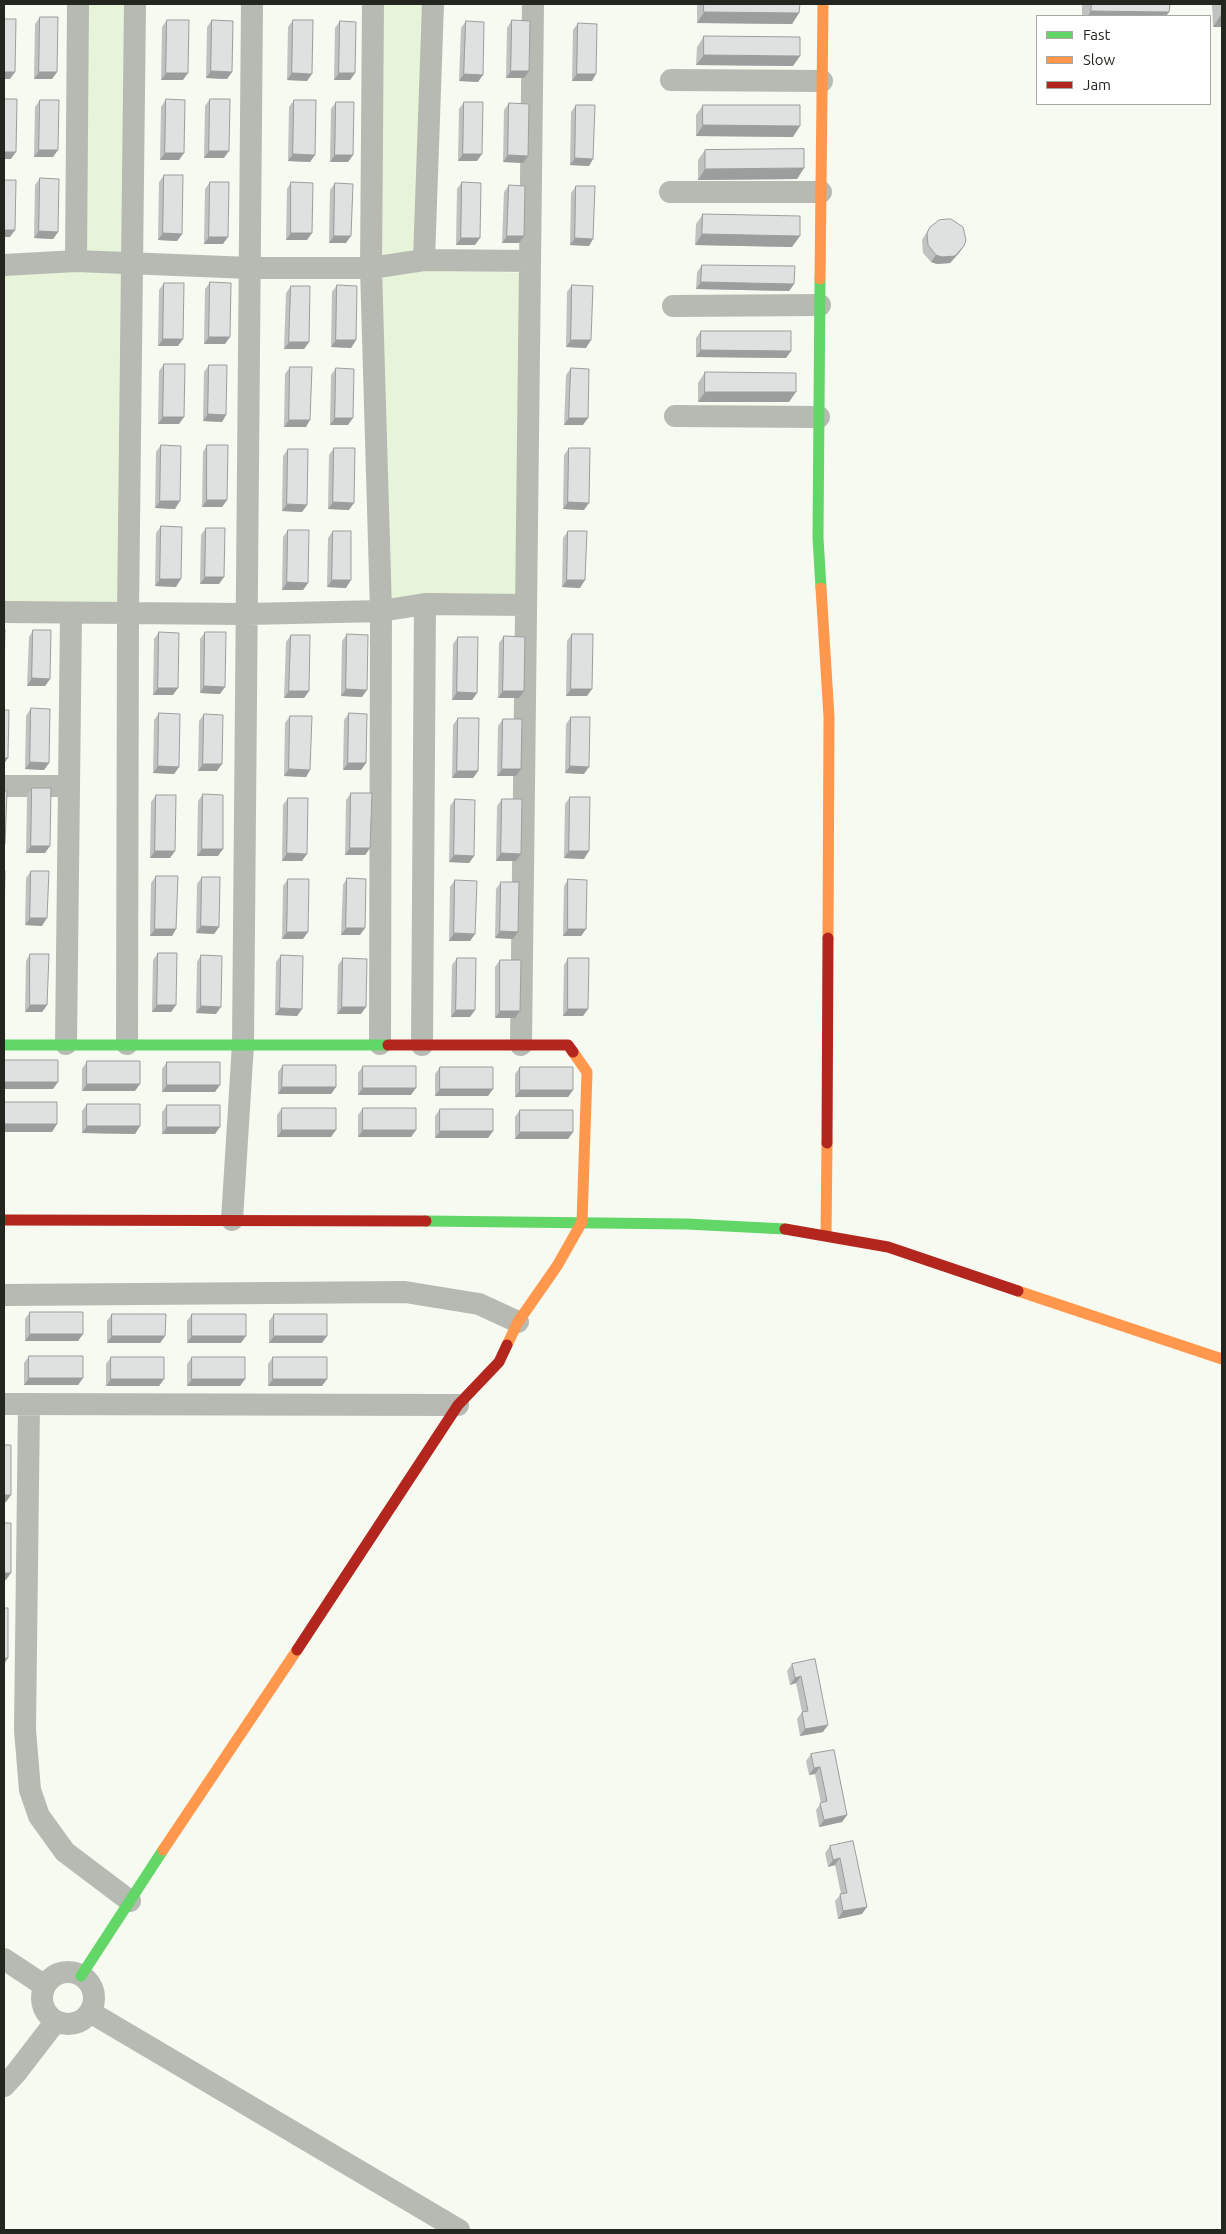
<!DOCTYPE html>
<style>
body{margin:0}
#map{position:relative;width:1226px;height:2234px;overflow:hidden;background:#f6faf1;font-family:Ubuntu,sans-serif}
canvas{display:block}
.frame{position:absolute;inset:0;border:5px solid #23261f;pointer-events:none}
.legend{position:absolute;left:1036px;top:15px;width:175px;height:90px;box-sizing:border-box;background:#fff;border:1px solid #a7a8a5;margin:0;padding:6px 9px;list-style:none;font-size:15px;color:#23261f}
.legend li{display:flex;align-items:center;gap:10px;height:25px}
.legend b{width:25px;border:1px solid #a7a8a5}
</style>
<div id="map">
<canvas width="1226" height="2234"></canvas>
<div class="frame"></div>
<ul class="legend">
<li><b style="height:6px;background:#63d668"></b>Fast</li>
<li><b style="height:6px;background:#ff974d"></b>Slow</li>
<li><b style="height:6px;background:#b3261e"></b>Jam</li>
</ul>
</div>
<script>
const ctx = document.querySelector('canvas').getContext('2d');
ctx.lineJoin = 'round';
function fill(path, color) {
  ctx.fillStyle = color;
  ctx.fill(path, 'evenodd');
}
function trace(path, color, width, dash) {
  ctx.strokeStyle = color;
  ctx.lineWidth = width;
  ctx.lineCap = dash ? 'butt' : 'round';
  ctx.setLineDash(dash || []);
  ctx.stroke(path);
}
const green = new Path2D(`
 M78,4H135L128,613L4,611V266L76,261Z
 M373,4H433L424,260L375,268L524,273L526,605L381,611L371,268Z`);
const street = new Path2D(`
 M373,4L371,268L381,611L380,1044
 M671,80L822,81
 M670,192H821
 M424,260L433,4
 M76,261L78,4
 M4,265L76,261L250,268H371L424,260L530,261
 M673,306L820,305
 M675,416L819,417
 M4,612L247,614L381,611L425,604L526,605
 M4,786H69
 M66,1044L71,614
 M127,1044L128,613L135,4
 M422,1045L425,604
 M521,1045L533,4
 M232,1220L243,1044L252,4
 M4,1295L405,1292L479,1304L518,1322
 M4,1404L458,1405
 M29,1404L25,1730L30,1790L39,1816L65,1852L130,1901
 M4,1959L45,1986
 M42 1998a26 26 0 1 1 52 0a26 26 0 1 1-52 0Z
 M90,2012L459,2230
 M4,2086L16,2073L56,2021`);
const fast = new Path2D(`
 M820,279L818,538L821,588
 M4,1045H388
 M426,1221L687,1224L785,1229
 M81,1976L163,1850`);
const slow = new Path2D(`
 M820,279L823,4
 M821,588L829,717L828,938
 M826,1235L827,1143
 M1018,1291L1222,1359
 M507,1345L518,1322L557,1266L582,1222L587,1072L573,1052
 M163,1850L297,1650`);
const jam = new Path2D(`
 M388,1045H568L573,1052
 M827,1143L828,938
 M4,1220L426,1221
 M785,1229L888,1247L1018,1291
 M297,1650L458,1405L499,1362L507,1345`);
const wall = new Path2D(`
 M697,4H800L799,13L792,24L697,23Z
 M1082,4H1170L1169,12L1166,16H1082Z
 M1212,4H1222V27H1213Z
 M40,17L57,72L52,79H34L35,24Z
 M167,20L183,80H161L162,27Z
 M212,20L232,72L227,79L206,78L207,27Z
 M293,20L307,81L287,80L288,27Z
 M512,20L529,71L524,78H506L507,28Z
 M340,21L355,73L350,80H334L335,28Z
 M466,21L478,82L459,81L461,28Z
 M578,23L592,81H572L573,30Z
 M704,36L793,66L696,65L697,47Z
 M166,99L179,160H160L161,107Z
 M210,99L224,158H204L205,106Z
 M40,100L53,157H34L35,107Z
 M294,100L310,162L288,161L289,107Z
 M336,102L353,155L348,162H330L331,109Z
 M464,102L477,161H458L459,109Z
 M509,103L523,163L503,162L504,110Z
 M576,105L593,159L589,166L570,165L571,112Z
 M703,105L793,137L696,136V115Z
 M705,150L804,168L797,179L698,180V160Z
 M164,175L182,234L177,241L158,240L159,182Z
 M40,178L58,232L53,239L34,238L35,185Z
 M210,182L223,244H204L205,189Z
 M291,182L307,240H286L287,189Z
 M462,182L475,245H456L457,189Z
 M335,183L346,243H329L330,190Z
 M509,185L519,243H502L504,192Z
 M576,186L593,239L589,246L570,245L571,193Z
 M703,214L792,247L695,245L696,224Z
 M930,227L964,246L959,253L950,263L937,264L931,262L923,253L922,240L925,235Z
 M702,265L794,284L789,291L696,289L697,272Z
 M210,282L225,344H204L205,289Z
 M164,283L183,339L178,346H158L159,290Z
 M337,285L356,340L351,348L331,347L332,292Z
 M572,285L586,348L566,347L567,292Z
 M291,286L309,342L304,349H284L286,293Z
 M701,331L791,351L786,358L696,357V338Z
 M164,364L179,424H158L159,371Z
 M209,365L226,415L222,422L203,421L204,372Z
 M290,367L306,427H284L285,374Z
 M336,368L348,425H330L331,375Z
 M571,368L583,425H564L566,375Z
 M705,372L789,402H698V383Z
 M161,445L175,509L155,508L156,452Z
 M207,445L227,500L222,507H202L203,452Z
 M334,448L349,510L328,509L329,455Z
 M569,448L584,510L563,509L564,455Z
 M288,449L307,505L302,512L282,511L283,456Z
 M161,526L176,587L155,586L156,533Z
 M206,528L219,584H200L201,535Z
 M288,530L308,583L303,590H282L283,537Z
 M333,531L346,588L327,587L328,538Z
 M568,531L580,588L562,587L563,538Z
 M33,630L50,679L45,686H27L29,637Z
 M159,632L173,695H153L154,639Z
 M205,632L220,694L200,693V639Z
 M347,634L362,697L341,696L342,641Z
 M572,634L587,696H566L567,641Z
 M291,635L309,691L304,698H284L286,642Z
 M504,636L519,698H498L499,643Z
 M458,637L477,693L472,700H452L453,644Z
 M31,708L49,763L44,770L25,769L26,716Z
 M159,713L179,767L174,774L153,773L154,720Z
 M349,713L366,763L361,770H343L344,720Z
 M204,714L217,771H198L199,721Z
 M290,716L310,770L306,777L284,776L285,723Z
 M571,717L584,774L565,773L566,724Z
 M458,718L478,771L473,778H452L453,725Z
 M503,719L516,776H497L498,726Z
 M32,788L45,853H26L27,795Z
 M351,793L370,848L365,855H345L346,800Z
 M203,794L218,856H197L198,801Z
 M156,795L175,851L170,858H150L151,802Z
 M570,797L584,859L564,858L565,804Z
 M288,798L302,861H282L283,805Z
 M455,799L474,856L469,863L449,862L450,806Z
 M502,799L516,861H496L497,806Z
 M31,871L42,926L25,925L26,878Z
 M156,876L176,929L172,936H150L151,883Z
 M202,877L219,927L214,934L196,933L197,884Z
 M347,878L360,935H341L343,885Z
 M288,879L303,939H282L283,886Z
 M568,879L586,929L581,936H563L564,886Z
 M455,880L475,934L470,941H449L450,887Z
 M501,882L513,939L495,938L496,889Z
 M158,953L176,1005L171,1012H152L153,960Z
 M30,954L47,1005L42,1012H25L26,961Z
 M201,955L216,1014L196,1013L197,962Z
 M281,955L302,1009L297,1016L275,1015L276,962Z
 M343,958L361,1014H337L338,965Z
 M457,958L470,1017H451L452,965Z
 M568,958L588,1009L583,1016H563L564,965Z
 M500,960L515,1018H495V967Z
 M87,1061L135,1091H82V1069Z
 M167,1062L215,1092H162V1069Z
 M283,1065L336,1087L331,1094H278V1072Z
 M363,1066L411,1095H358V1073Z
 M440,1067L493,1089L488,1096H435V1074Z
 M520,1067L573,1090L568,1097H515V1074Z
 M87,1104L140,1126L135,1134L82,1133V1111Z
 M167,1105L215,1134H162V1112Z
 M282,1108L331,1137H277V1115Z
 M363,1108L416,1130L411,1137H358V1115Z
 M440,1109L493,1131L488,1138H435V1116Z
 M520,1110L573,1132L568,1139H515V1117Z
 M30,1312L83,1334L78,1341H25V1319Z
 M112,1314L165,1336L160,1343H107V1321Z
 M192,1314L241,1343H187V1321Z
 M274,1314L322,1343H269V1321Z
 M29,1356L83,1378L78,1385H24V1363Z
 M111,1357L164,1379L159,1386H106V1364Z
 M192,1357L245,1379L240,1386H187V1364Z
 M273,1357L327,1379L322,1386H268V1364Z
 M815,1659L823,1732L800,1736L797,1719L802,1712L796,1683L790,1685L787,1671L792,1664Z
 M834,1750L847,1815L842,1822L819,1827L816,1810L821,1803L815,1774L809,1775L806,1761L811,1754Z
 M853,1841L862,1914L838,1919L835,1901L841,1894L835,1865L828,1867L825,1853L830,1846Z`);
const shadedWall = new Path2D(`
 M1091,11L1169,12L1166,16H1088Z
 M704,12L799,13L792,24L697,23Z
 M1222,13V27H1213Z
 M704,55L800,56L793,66L696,65Z
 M211,71L232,72L227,79L206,78Z
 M511,71H529L524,78H506Z
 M4,72H15L10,79H4Z
 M39,72H57L52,79H34Z
 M166,73H188L183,80H161Z
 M292,73L312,74L307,81L287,80Z
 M339,73H355L350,80H334Z
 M464,74L483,75L478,82L459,81Z
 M577,74H596L592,81H572Z
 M703,125L800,126L793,137L696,136Z
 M39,150H58L53,157H34Z
 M209,151H229L224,158H204Z
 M4,152H16L11,159H4Z
 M165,153H184L179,160H160Z
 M293,154L315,155L310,162L288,161Z
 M463,154H482L477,161H458Z
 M335,155H353L348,162H330Z
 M508,155L528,156L523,163L503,162Z
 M575,158L593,159L589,166L570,165Z
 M804,168L797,179L698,180L705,169Z
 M4,230H15L10,237H4Z
 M39,231L58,232L53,239L34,238Z
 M163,233L182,234L177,241L158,240Z
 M291,233H312L307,240H286Z
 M702,234L800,236L792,247L695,245Z
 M334,236H351L346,243H329Z
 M507,236H524L519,243H502Z
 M209,237H228L223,244H204Z
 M461,238H480L475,245H456Z
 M575,238L593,239L589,246L570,245Z
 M964,246L959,253L950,263L937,264L931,262L936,255Z
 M701,282L794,284L789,291L696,289Z
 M209,337H230L225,344H204Z
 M163,339H183L178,346H158Z
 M336,340H356L351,348L331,347Z
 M571,340H591L586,348L566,347Z
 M289,342H309L304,349H284Z
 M701,350L791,351L786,358L696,357Z
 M705,392H796L789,402H698Z
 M208,414L226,415L222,422L203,421Z
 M163,417H184L179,424H158Z
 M335,418H353L348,425H330Z
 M569,418H588L583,425H564Z
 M289,420H310L306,427H284Z
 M207,500H227L222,507H202Z
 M160,501H180L175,509L155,508Z
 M333,502L354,503L349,510L328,509Z
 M568,502L589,503L584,510L563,509Z
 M287,504L307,505L302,512L282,511Z
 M205,577H224L219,584H200Z
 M160,579H181L176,587L155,586Z
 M332,580H351L346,588L327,587Z
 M567,580H585L580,588L562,587Z
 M287,582L308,583L303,590H282Z
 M32,678L50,679L45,686H27Z
 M204,686L225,687L220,694L200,693Z
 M158,688H178L173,695H153Z
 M346,689L367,690L362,697L341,696Z
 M571,689H592L587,696H566Z
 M289,691H309L304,698H284Z
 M503,691H524L519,698H498Z
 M457,692L477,693L472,700H452Z
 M4,758H8L4,764Z
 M30,762L49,763L44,770L25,769Z
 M348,763H366L361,770H343Z
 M203,764H222L217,771H198Z
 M158,766L179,767L174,774L153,773Z
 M570,766L589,767L584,774L565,773Z
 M289,769L310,770L306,777L284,776Z
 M502,769H521L516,776H497Z
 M457,771H478L473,778H452Z
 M31,846H50L45,853H26Z
 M350,848H370L365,855H345Z
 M202,849H223L218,856H197Z
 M155,851H175L170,858H150Z
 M569,851H589L584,859L564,858Z
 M287,853L307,854L302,861H282Z
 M501,853L521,854L516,861H496Z
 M454,855L474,856L469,863L449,862Z
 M30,918H47L42,926L25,925Z
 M201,926L219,927L214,934L196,933Z
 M346,928H365L360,935H341Z
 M155,929H176L172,936H150Z
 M568,929H586L581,936H563Z
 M500,931L518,932L513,939L495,938Z
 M287,932H308L303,939H282Z
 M454,933L475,934L470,941H449Z
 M30,1005H47L42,1012H25Z
 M157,1005H176L171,1012H152Z
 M201,1006L221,1007L216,1014L196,1013Z
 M342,1007H366L361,1014H337Z
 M280,1008L302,1009L297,1016L275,1015Z
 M568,1009H588L583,1016H563Z
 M456,1010H475L470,1017H451Z
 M500,1011H520L515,1018H495Z
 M4,1082H58L53,1089H4Z
 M87,1084H140L135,1091H82Z
 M167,1085H220L215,1092H162Z
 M282,1087H336L331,1094H278Z
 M363,1088H416L411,1095H358Z
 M440,1089H493L488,1096H435Z
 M520,1090H573L568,1097H515Z
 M4,1124H57L52,1132H4Z
 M87,1126H140L135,1134L82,1133Z
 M167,1127H220L215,1134H162Z
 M282,1130H336L331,1137H277Z
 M363,1130H416L411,1137H358Z
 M440,1131H493L488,1138H435Z
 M520,1132H573L568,1139H515Z
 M30,1334H83L78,1341H25Z
 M112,1336H165L160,1343H107Z
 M192,1336H246L241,1343H187Z
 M274,1336H327L322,1343H269Z
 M29,1378H83L78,1385H24Z
 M111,1379H164L159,1386H106Z
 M192,1379H245L240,1386H187Z
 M273,1379H327L322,1386H268Z
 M4,1495H11L6,1502H4Z
 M4,1573H11L6,1580H4Z
 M4,1658H8L4,1664Z
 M801,1676L796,1683L790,1685L795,1678Z
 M828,1725L823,1732L800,1736L805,1729Z
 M820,1767L815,1774L809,1775L814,1768Z
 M847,1815L842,1822L819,1827L824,1820Z
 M840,1858L835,1865L828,1867L833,1860Z
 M867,1907L862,1914L838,1919L843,1911Z`);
const building = new Path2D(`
 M704,4H800L799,13L704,12Z
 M1092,4H1170L1169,12L1091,11Z
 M40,17H58L57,72H39Z
 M4,19H16L15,72H4Z
 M167,20H189L188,73H166Z
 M212,20L233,21L232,72L211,71Z
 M293,20H313L312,74L292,73Z
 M512,20L530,21L529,71H511Z
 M340,21L356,22L355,73H339Z
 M466,21L484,22L483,75L464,74Z
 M578,23L597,24L596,74H577Z
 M704,36L800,37V56L704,55Z
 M4,99H17L16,152H4Z
 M166,99L185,100L184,153H165Z
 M210,99H230L229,151H209Z
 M40,100H59L58,150H39Z
 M294,100H316L315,155L293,154Z
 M336,102H354L353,155H335Z
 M464,102H483L482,154H463Z
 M509,103L529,104L528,156L508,155Z
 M576,105H595L593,159L575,158Z
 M703,105H800V126L703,125Z
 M804,149V168L705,169V150Z
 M164,175H183L182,234L163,233Z
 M40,178L59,179L58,232L39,231Z
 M4,180H16L15,230H4Z
 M210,182H229L228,237H209Z
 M291,182L313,183L312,233H291Z
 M462,182L481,183L480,238H461Z
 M335,183L353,184L351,236H334Z
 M509,185L525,186L524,236H507Z
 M576,186H595L593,239L575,238Z
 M703,214L800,216V236L702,234Z
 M951,219L963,227L966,240L964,246L955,256L942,257L936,255L928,245L927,233L930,227L939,220Z
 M702,265L795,266L794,284L701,282Z
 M210,282L231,283L230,337H209Z
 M164,283H184L183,339H163Z
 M337,285L357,286L356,340H336Z
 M572,285L593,286L591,340H571Z
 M291,286H310L309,342H289Z
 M701,331H791V351L701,350Z
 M164,364H185L184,417H163Z
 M209,365H227L226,415L208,414Z
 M290,367H312L310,420H289Z
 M336,368L354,369L353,418H335Z
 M571,368L589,369L588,418H569Z
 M705,372L796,373V392H705Z
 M161,445L181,446L180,501H160Z
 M207,445H228L227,500H207Z
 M334,448H355L354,503L333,502Z
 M569,448H590L589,503L568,502Z
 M288,449H308L307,505L287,504Z
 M161,526L182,527L181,579H160Z
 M206,528H225L224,577H205Z
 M288,530H309L308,583L287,582Z
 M333,531H351V580H332Z
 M568,531H587L585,580H567Z
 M4,629H5L4,675Z
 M33,630H51L50,679L32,678Z
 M159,632L179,633L178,688H158Z
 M205,632H226L225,687L204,686Z
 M347,634L368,635L367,690L346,689Z
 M572,634H593L592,689H571Z
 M291,635H310L309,691H289Z
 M504,636L525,637L524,691H503Z
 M458,637H478L477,693L457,692Z
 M31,708L50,709L49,763L30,762Z
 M4,710H9L8,758H4Z
 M159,713L180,714L179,767L158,766Z
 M349,713L367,714L366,763H348Z
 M204,714L223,715L222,764H203Z
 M290,716H312L310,770L289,769Z
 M571,717H590L589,767L570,766Z
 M458,718H479L478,771H457Z
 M503,719H522L521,769H502Z
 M32,788H51L50,846H31Z
 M4,791H7L5,844H4Z
 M351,793H372L370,848H350Z
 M203,794L223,795V849H202Z
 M156,795H176L175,851H155Z
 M570,797H590L589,851H569Z
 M288,798H308L307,854L287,853Z
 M455,799L475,800L474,856L454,855Z
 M502,799H522L521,854L501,853Z
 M4,871H5L4,922Z
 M31,871H49L47,918H30Z
 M156,876H178L176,929H155Z
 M202,877H220L219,927L201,926Z
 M347,878L366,879L365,928H346Z
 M288,879H309L308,932H287Z
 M568,879L587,880L586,929H568Z
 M455,880L477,881L475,934L454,933Z
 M501,882H519L518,932L500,931Z
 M158,953H177L176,1005H157Z
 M30,954H49L47,1005H30Z
 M201,955L222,956L221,1007L201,1006Z
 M281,955L303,956L302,1009L280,1008Z
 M343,958L367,959L366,1007H342Z
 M457,958H476L475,1010H456Z
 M568,958H589L588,1009H568Z
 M500,960H521L520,1011H500Z
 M4,1060H58V1082H4Z
 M87,1061H140V1084H87Z
 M167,1062H220V1085H167Z
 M283,1065H336V1087H282Z
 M363,1066H416V1088H363Z
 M440,1067H493V1089H440Z
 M520,1067H573V1090H520Z
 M4,1102H57V1124H4Z
 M87,1104H140V1126H87Z
 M167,1105H220V1127H167Z
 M282,1108H336V1130H282Z
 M363,1108H416V1130H363Z
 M440,1109H493V1131H440Z
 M520,1110H573V1132H520Z
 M30,1312H83V1334H30Z
 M112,1314H166L165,1336H112Z
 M192,1314H246V1336H192Z
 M274,1314H327V1336H274Z
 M29,1356H83V1378H29Z
 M111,1357H164V1379H111Z
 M192,1357H245V1379H192Z
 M273,1357H327V1379H273Z
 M4,1445H11V1495H4Z
 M4,1523H11V1573H4Z
 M4,1608H8V1658H4Z
 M815,1659L828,1725L805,1729L802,1712L808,1711L801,1676L795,1678L792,1664Z
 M834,1750L847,1815L824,1820L820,1803L827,1801L820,1767L814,1768L811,1754Z
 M853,1841L867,1907L843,1911L840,1894L847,1893L840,1858L833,1860L830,1846Z`);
fill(green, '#e8f4da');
trace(street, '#b6bab2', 22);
trace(fast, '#63d668', 11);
trace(slow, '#ff974d', 11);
trace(jam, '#b3261e', 11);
fill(wall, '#c0c2c2');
fill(shadedWall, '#9c9e9e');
fill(building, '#dfe1e1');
trace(building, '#9c9e9e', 1);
</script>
